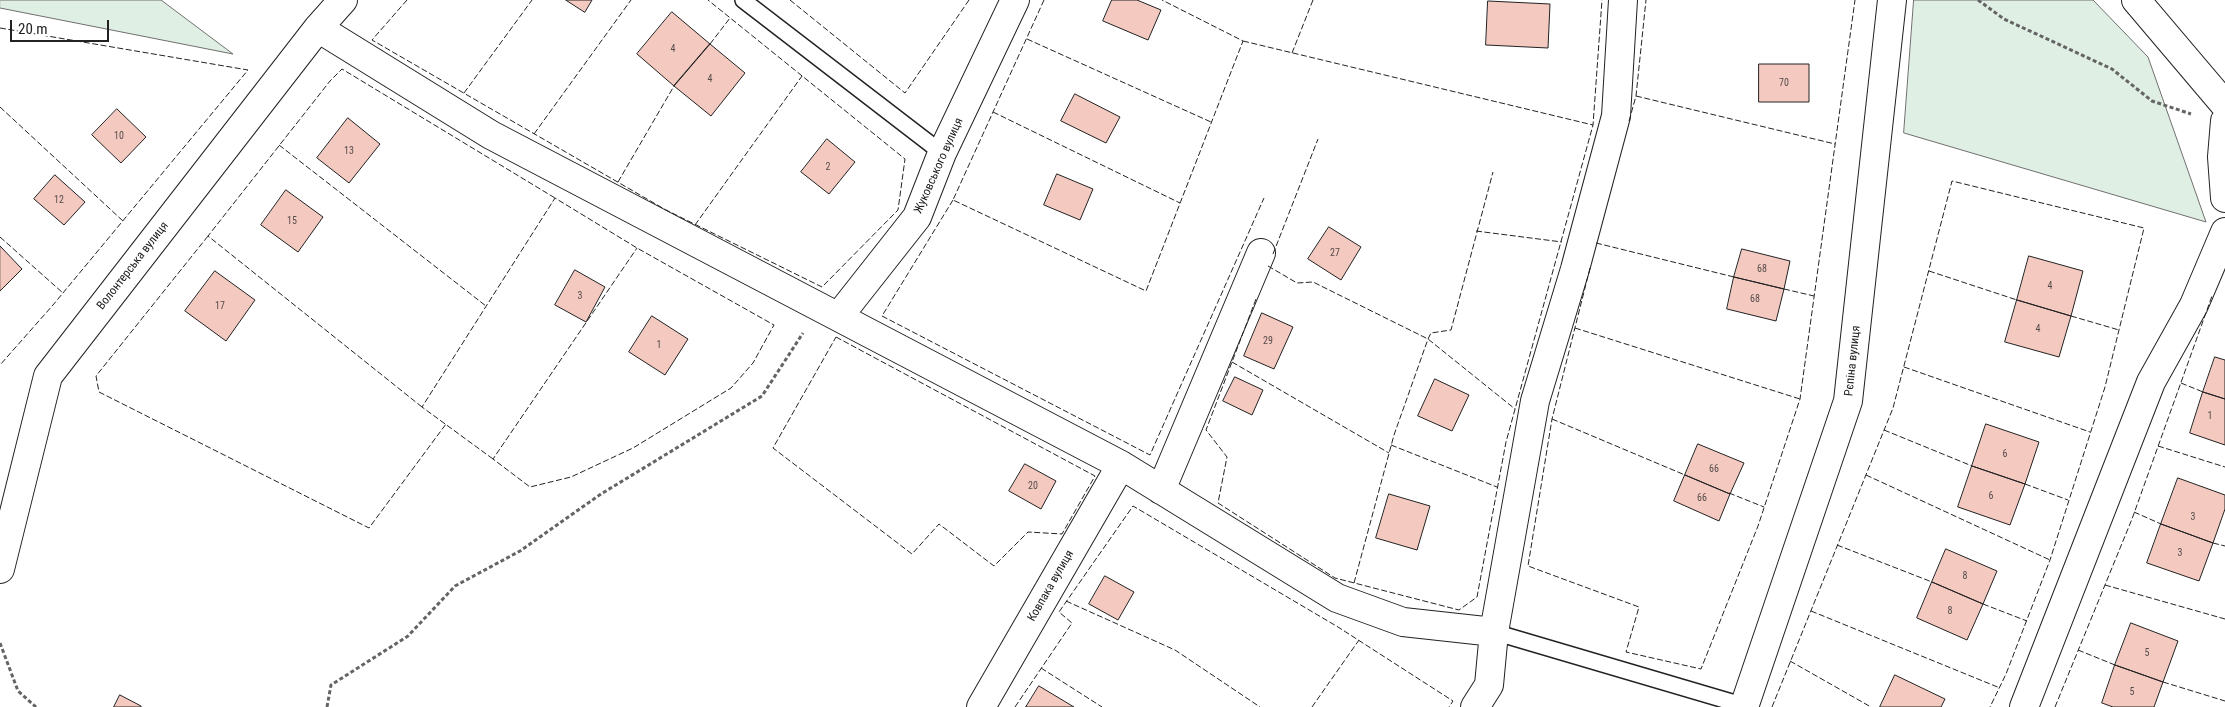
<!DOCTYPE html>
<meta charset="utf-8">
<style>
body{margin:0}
#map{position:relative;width:2225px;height:707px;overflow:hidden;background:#fff;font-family:"Roboto Condensed",sans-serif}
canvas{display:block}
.scale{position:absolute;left:10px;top:20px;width:99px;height:22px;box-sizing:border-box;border:2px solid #222;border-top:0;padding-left:6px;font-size:15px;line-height:18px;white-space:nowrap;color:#222;-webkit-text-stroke:4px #fff;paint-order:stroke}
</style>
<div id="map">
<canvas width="2225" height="707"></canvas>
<div class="scale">20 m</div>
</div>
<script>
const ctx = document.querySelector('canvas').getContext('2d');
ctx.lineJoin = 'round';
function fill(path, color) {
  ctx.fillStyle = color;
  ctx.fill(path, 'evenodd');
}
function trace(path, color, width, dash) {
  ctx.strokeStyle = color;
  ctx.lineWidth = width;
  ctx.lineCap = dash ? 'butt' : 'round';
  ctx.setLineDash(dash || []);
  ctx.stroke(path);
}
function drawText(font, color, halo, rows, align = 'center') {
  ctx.font = font + ' "Roboto Condensed",sans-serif';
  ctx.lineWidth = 4;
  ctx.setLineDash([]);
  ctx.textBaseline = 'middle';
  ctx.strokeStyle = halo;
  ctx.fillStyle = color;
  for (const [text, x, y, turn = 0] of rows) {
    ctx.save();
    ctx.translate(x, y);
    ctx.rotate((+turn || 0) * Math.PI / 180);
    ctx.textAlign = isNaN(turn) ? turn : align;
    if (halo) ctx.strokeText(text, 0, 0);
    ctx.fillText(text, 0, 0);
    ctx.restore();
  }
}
const green = new Path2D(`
 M0,0H161L233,54L0,8Z
 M1914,0H2093L2148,57L2206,222L1904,133Z`);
const building = new Path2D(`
 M566,0H592L585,12Z
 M1112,0H1137L1161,10L1148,40L1103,21Z
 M1488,1L1550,4L1548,48L1486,45Z
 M672,12L710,44L674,86L637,54Z
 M710,44L745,73L711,116L674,86Z
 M1759,64H1809V102H1759Z
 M1075,94L1120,117L1106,143L1061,121Z
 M117,109L146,137L121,163L92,135Z
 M348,118L380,144L349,183L317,158Z
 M827,139L855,162L829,194L801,172Z
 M1057,174L1093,189L1080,220L1044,205Z
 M55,175L85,202L64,225L34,199Z
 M286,190L323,217L298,252L261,225Z
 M1329,227L1361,247L1341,280L1308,259Z
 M0,246L22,269L0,291Z
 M1742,249L1790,261L1784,289L1734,277Z
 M2029,256L2083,271L2071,316L2017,300Z
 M575,270L605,287L586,322L555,305Z
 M215,271L255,300L226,341L185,311Z
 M1734,277L1784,289L1776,321L1727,309Z
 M2017,300L2071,316L2059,357L2005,342Z
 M1262,313L1293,327L1274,369L1244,356Z
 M652,316L688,339L665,375L629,352Z
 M2215,357L2225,360V399L2203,392Z
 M1235,377L1263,390L1252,415L1223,401Z
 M1435,379L1469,395L1452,431L1418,416Z
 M2203,392L2225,399V445L2190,433Z
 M1986,424L2039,442L2025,484L1972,466Z
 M1698,444L1744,463L1730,494L1685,475Z
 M1025,464L1056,481L1041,509L1009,491Z
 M1972,466L2025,484L2010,525L1958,507Z
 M1685,475L1730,494L1719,521L1674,501Z
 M2178,478L2225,495V509L2213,543L2161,524Z
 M1389,494L1430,506L1417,550L1376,538Z
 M2161,524L2213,543L2199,581L2147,563Z
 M1946,549L1997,571L1983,604L1932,582Z
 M1105,576L1134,592L1118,620L1089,604Z
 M1932,582L1983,604L1967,640L1917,618Z
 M2131,623L2178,641L2163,682L2115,665Z
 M2115,665L2163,682L2154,707H2113L2102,703Z
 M1895,675L1945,699L1941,707H1880Z
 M1039,686L1074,707H1026Z
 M120,695L141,706V707H114Z`);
const path = new Path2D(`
 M1978,0L2004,19L2112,69L2152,101L2191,114
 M0,643L18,691L36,707
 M327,707L331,685L408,636L455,586L520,551L601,494L762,396L803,333`);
const service = new Path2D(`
 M743,0L942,153
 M1494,632L1745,706`);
const minor = new Path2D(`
 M2136,0L2225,105
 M318,28L491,135L1121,465L1337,598L1403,622L1494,632
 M2225,121L2222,157L2225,198
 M839,316L917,217L942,153L1015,0
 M1161,490L1261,253
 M0,569L48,376L318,28L343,0
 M981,707L1121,465
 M1475,707L1489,685L1494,632L1535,401L1575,269L1616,116L1623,0
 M1744,707L1848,401L1892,0
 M2024,707L2151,382L2194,305L2225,232`);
const fence = new Path2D(`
 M407,0L372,40L666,210L822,287L898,210L905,159L708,0
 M790,0L905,93L969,0
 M1044,0L953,200L1146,291L1243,41L1162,0
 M0,28L248,70L53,305L0,365
 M1027,39L1211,122
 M1243,41L1593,125
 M710,44L730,18
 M1292,53L1313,0
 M464,93L532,0
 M1636,96L1835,144
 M0,107L123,221
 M993,112L1180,203
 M1629,121L1636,96L1646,0
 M534,134L631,0
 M279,145L486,306
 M618,182L674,86
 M953,200L882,316L1150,455L1264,198
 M695,225L802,76
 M1476,231L1562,242
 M208,236L96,376L99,392L369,528L446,424
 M0,237L63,293
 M1596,243L1734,277
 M1273,254L1318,139
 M1268,266L1297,283L1313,282L1428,339L1515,409
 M1590,268L1552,419L1528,566L1639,607L1626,652L1701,669L1758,526L1800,399L1855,0
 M1929,271L2017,300
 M1784,289L1814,296
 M1256,299L1206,430L1227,457L1218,503L1335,578L1459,610L1477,597L1506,442L1593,125L1602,0
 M2071,316L2119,330
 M1575,328L1800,399
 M836,337L1095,476L1062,534L1028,532L994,566L939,524L912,554L773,448Z
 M1232,362L1389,453
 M1904,367L2090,432
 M2181,383L2203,392
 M422,407L208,236L330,81L342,69L555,198
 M1552,419L1685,475
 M1884,430L1972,466
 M1391,445L1497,487
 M2158,446L2225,467
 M493,459L422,407L555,198L637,248L774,325L753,363L731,388L633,448L571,477L530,487L493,459L637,248
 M1866,475L2050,560
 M2025,484L2068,500
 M1729,493L1764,507
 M2134,512L2161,524
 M2213,543L2225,546
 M1837,545L1932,582
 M1354,583L1394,435L1428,339L1431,333L1451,330L1493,172
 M2105,585L2225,619
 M1066,601L1175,650L1260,707
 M1983,604L2027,621
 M1811,611L2000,688
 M2078,650L2115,665
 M1790,661L1871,707
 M1041,668L1102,707
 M2163,682L2225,701
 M1015,707L1072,623L1059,612L1133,506L1338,627L1453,701L1449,707
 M1312,707L1359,640
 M1772,707L1893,408L1952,181L2144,228L2105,387L2050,560L2006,674L1990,707
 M2055,707L2132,519L2212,296`);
const numberNames = [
 ["4",673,49],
 ["4",710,79],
 ["70",1784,83],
 ["10",119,136],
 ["13",349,151],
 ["2",828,167],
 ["12",59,200],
 ["15",292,221],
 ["27",1335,253],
 ["68",1762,269],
 ["4",2050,286],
 ["3",580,296],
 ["68",1755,299],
 ["17",220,306],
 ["4",2038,329],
 ["29",1268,341],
 ["1",659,345],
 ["1",2210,416],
 ["6",2005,454],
 ["66",1714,469],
 ["20",1033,486],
 ["6",1991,496],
 ["66",1702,498],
 ["3",2193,517],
 ["3",2180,553],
 ["8",1965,576],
 ["8",1950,611],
 ["5",2147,653],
 ["5",2132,692]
];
const streetNames = [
 ["Жуковського вулиця",939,166,-66],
 ["Волонтерська вулиця",133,266,-52],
 ["Рєпіна вулиця",1853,361,-84],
 ["Ковпака вулиця",1051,586,-60]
];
fill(green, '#e0efe3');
trace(green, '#6f6f6f', 1);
fill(building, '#f3c9c0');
trace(building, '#222', 1);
trace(service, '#222', 18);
trace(minor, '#222', 30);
trace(path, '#646464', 3, [4, 2.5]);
trace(service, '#fff', 15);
trace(minor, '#fff', 28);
trace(fence, '#222', 1, [6, 2.5]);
drawText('10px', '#564c4a', null, numberNames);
drawText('12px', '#222', '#fff', streetNames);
</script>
